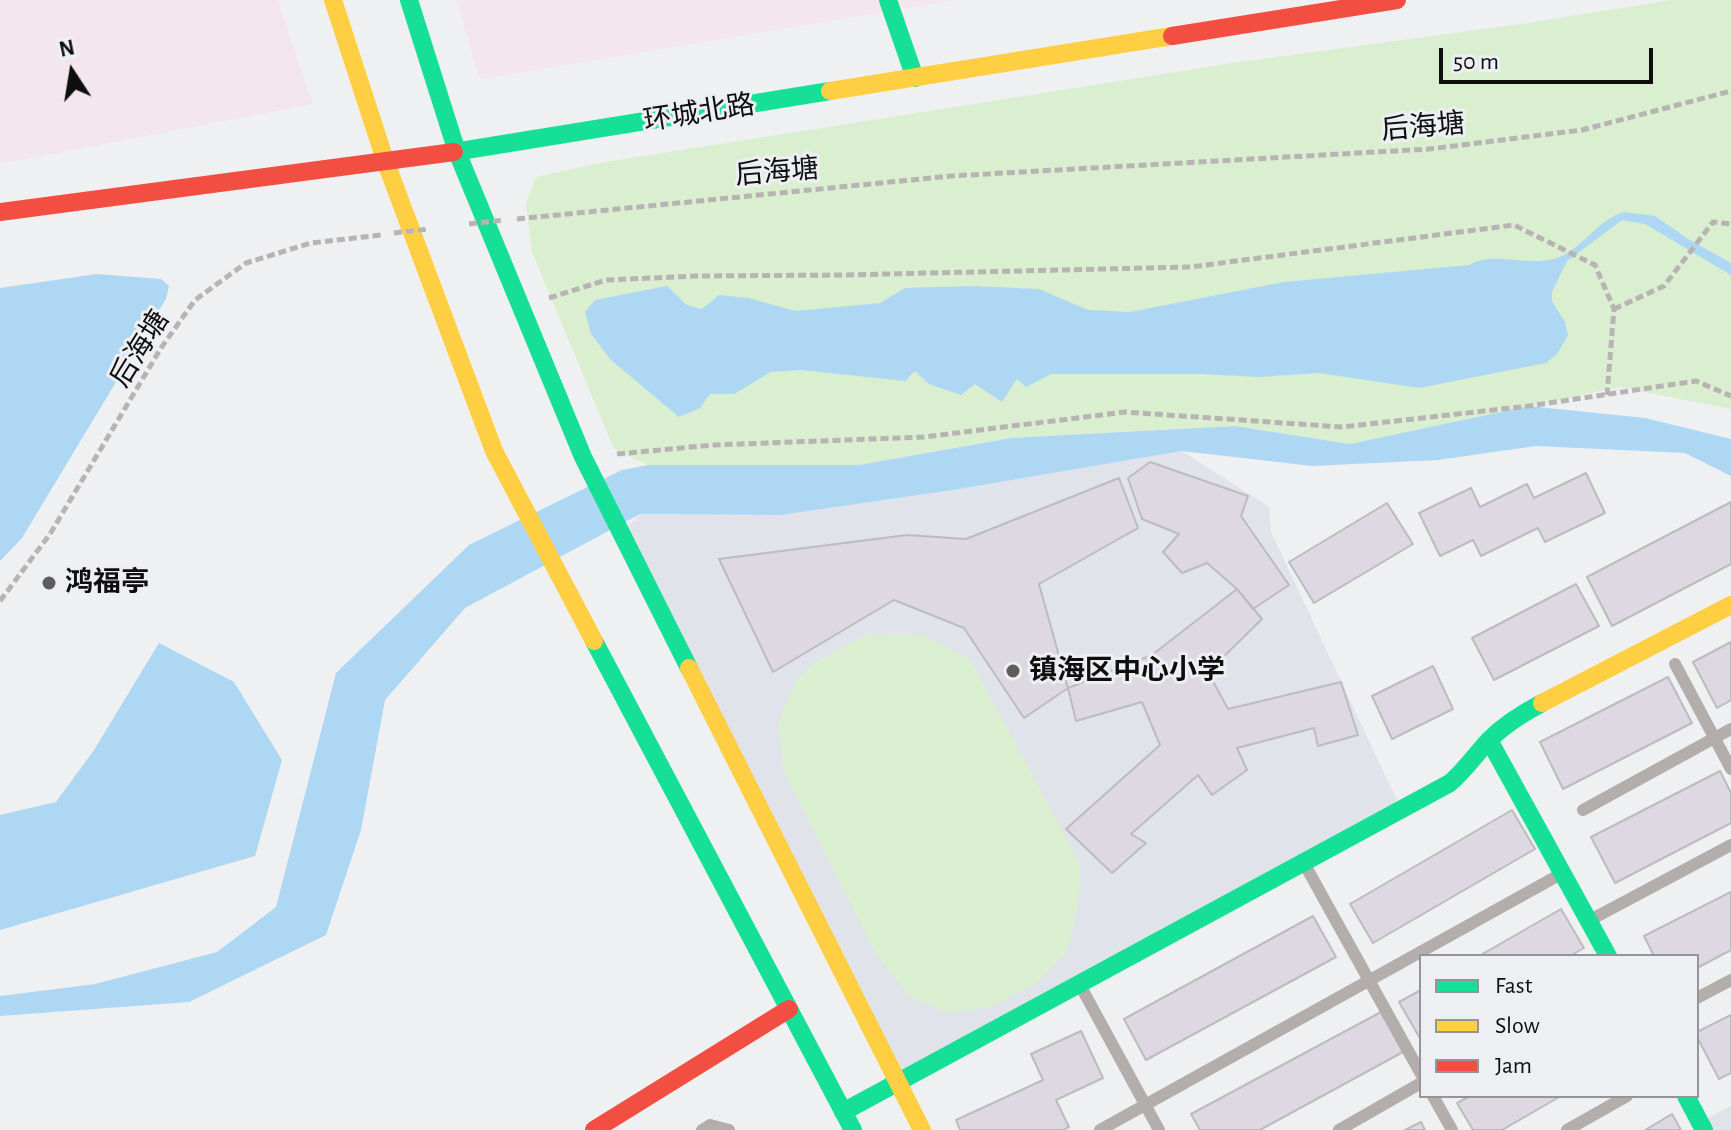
<!DOCTYPE html>
<meta charset="utf-8">
<style>
body{margin:0}
#map{position:relative;width:1731px;height:1130px;overflow:hidden;background:#eff0f2;font-family:"Alegreya Sans",sans-serif}
canvas{display:block}
.legend{position:absolute;left:1419px;top:954px;width:280px;height:144px;box-sizing:border-box;background:#eeeff3;border:2px solid #949598;margin:0;padding:10px 14px;list-style:none;font-size:24px;color:#0e0e0f}
.legend li{display:flex;align-items:center;gap:16px;height:40px}
.legend b{width:40px;border:2px solid #949598}
.north{position:absolute;left:32px;top:32px;width:80px;height:80px;-webkit-text-stroke:6px #eeeff3;paint-order:stroke;rotate:348deg;font-size:22px;font-weight:700;line-height:32px;text-align:center;color:#0e0e0f}
.north::after{content:'';display:block;margin:auto;width:28px;height:36px;background:#0e0e0f;clip-path:polygon(50% 0,100% 100%,50% 72%,0 100%)}
.scale{position:absolute;left:1439px;top:48px;width:214px;height:36px;box-sizing:border-box;border:4px solid #0e0e0f;border-top:0;padding-left:10px;font-size:24px;line-height:28px;white-space:nowrap;color:#0e0e0f;-webkit-text-stroke:6px #eeeff3;paint-order:stroke}
</style>
<div id="map">
<canvas width="1731" height="1130"></canvas>
<ul class="legend">
<li><b style="height:10px;background:#16e098"></b>Fast</li>
<li><b style="height:10px;background:#ffcf43"></b>Slow</li>
<li><b style="height:10px;background:#f24e42"></b>Jam</li>
</ul>
<div class="north">N</div>
<div class="scale">50 m</div>
</div>
<script>
const ctx = document.querySelector('canvas').getContext('2d');
ctx.lineJoin = 'round';
function fill(path, color) {
  ctx.fillStyle = color;
  ctx.fill(path, 'evenodd');
}
function trace(path, color, width, dash) {
  ctx.strokeStyle = color;
  ctx.lineWidth = width;
  ctx.lineCap = dash ? 'butt' : 'round';
  ctx.setLineDash(dash || []);
  ctx.stroke(path);
}
function drawText(font, color, halo, rows, align = 'center') {
  ctx.font = font + ' "Alegreya Sans","Noto Sans SC",sans-serif';
  ctx.lineWidth = 6;
  ctx.setLineDash([]);
  ctx.textBaseline = 'middle';
  ctx.strokeStyle = halo;
  ctx.fillStyle = color;
  for (const [text, x, y, turn = 0] of rows) {
    ctx.save();
    ctx.translate(x, y);
    ctx.rotate((+turn || 0) * Math.PI / 180);
    ctx.textAlign = isNaN(turn) ? turn : align;
    if (halo) ctx.strokeText(text, 0, 0);
    ctx.fillText(text, 0, 0);
    ctx.restore();
  }
}
const industrial = new Path2D(`
 M0,0H278L313,104L0,164Z
 M456,0H954L480,79Z`);
const built = new Path2D(`
 M1182,451L1269,507L1271,532L1401,809L897,1083L621,532L641,514L782,515L953,490Z
 M1731,1106V1130H1704L1700,1122Z`);
const green = new Path2D(`
 M1671,0H1731V409L1620,387L1350,444L1235,426L1011,438L859,465H648L614,449L532,252L526,204L536,177L605,162L1240,62L1528,23Z
 M868,634L925,636L970,659L1080,864L1079,901L1067,952L1038,982L991,1007L948,1013L909,996L876,954L784,772L778,723L796,681L817,661Z`);
const water = new Path2D(`
 M1624,212L1655,216L1688,239L1731,263V275L1645,224L1622,220L1567,261L1552,292V301L1565,322L1568,335L1557,354L1546,363L1419,388L1319,373L1260,377L1200,374H1051L1026,387L1017,379L1002,402L975,384L961,395L929,384L915,371L905,381L801,370L771,372L734,394H710L700,408L679,417L611,360L591,334L585,312L595,300L667,286L687,305L702,309L719,295L748,298L796,311L880,303L905,288L973,286L1039,289L1088,310L1130,312L1284,282L1469,265C1495,249 1534,270 1562,256C1586,244 1598,220 1624,212Z
 M97,274L161,279L169,286L166,299L22,538L0,561V288Z
 M1529,406L1645,418L1731,439V476L1685,453L1536,446L1438,460L1312,466L1182,451L953,490L781,515L640,514L465,608L385,700L361,830L326,935L189,1002L0,1016V996L95,984L217,952L276,907L336,673L469,545L622,470L648,465H859L1011,438L1235,426L1350,444Z
 M159,643L234,682L282,760L255,856L0,930V815L56,802L94,750Z`);
const building = new Path2D(`
 M1150,462L1248,496L1241,516L1289,585L1253,609L1237,589L1207,563L1182,573L1163,552L1179,534L1142,519L1128,478Z
 M1586,473L1605,513L1545,542L1538,528L1481,556L1473,540L1440,556L1419,513L1471,488L1480,507L1527,484L1534,498Z
 M1119,478L1138,528L1039,584L1068,688L1024,718L964,628L894,600L773,672L719,559L907,535L966,539Z
 M1731,502V564L1612,626L1587,577Z
 M1387,503L1413,544L1314,603L1289,562Z
 M1576,584L1599,626L1494,680L1472,638Z
 M1237,589L1262,619L1208,672L1228,709L1341,682L1358,735L1318,746L1314,728L1237,748L1247,770L1212,795L1198,775L1131,834L1146,843L1112,873L1066,829L1160,745L1142,702L1076,721L1068,688L1152,655Z
 M1731,642V700L1717,708L1693,662Z
 M1433,666L1453,709L1392,739L1372,696Z
 M1668,677L1692,723L1563,789L1540,742Z
 M1720,771L1731,793V823L1615,883L1591,837Z
 M1512,810L1535,849L1373,943L1350,904Z
 M1731,892V950L1697,968V956H1654L1644,936Z
 M1561,909L1584,948L1570,956H1479Z
 M1313,916L1336,957L1146,1060L1124,1019Z
 M1421,990V1040L1399,1002Z
 M1381,1012L1403,1052L1260,1130H1200L1191,1114Z
 M1731,1015V1073L1719,1079L1697,1037V1032Z
 M1081,1031L1103,1078L1056,1100L1069,1127L1063,1130H960L956,1120L1043,1080L1031,1054Z
 M1470,1096H1561L1502,1130H1473L1457,1103Z
 M1672,1114L1681,1130H1645Z
 M1421,1122L1425,1130H1405Z`);
const path = new Path2D(`
 M517,219L951,176L1429,149L1582,130L1731,91
 M549,298L606,280L698,276L844,275L1190,267L1514,225L1595,265L1614,309L1607,395
 M1614,309L1664,286L1713,222L1731,224
 M617,454L714,445L924,437L1125,412L1342,427L1529,406L1696,381L1731,396
 M0,601L50,534L161,348L195,300L246,263L311,243L381,235`);
const lane = new Path2D(`
 M1675,664L1731,769
 M1583,810L1731,729
 M1305,865L1421,1074
 M1592,919L1731,845
 M1080,985L1159,1130
 M1697,998L1731,980
 M1433,1096L1452,1130
 M702,1130L710,1125L729,1130
 M1100,1130L1559,875
 M1339,1130L1421,1083
 M1567,1130L1627,1096`);
const fast = new Path2D(`
 M409,0L457,152L583,457L689,668
 M888,0L915,78
 M454,152L830,91
 M594,641L853,1130
 M1489,740L1608,956
 M1686,1096L1704,1130
 M843,1112L1450,783C1465,770 1476,754 1489,740C1505,724 1523,713 1542,703`);
const slow = new Path2D(`
 M333,0L386,163L494,451L594,641
 M830,91L1172,36
 M689,668L922,1130
 M1542,703L1731,605`);
const jam = new Path2D(`
 M1172,36L1397,0
 M0,212L454,152
 M594,1130L789,1009`);
const pathBridge = new Path2D(`
 M469,224L504,220
 M394,233L429,229`);
const markers = [
 [49,583,8,"#5d5d5e"],
 [1013,671,8,"#5d5d5e"]
];
const streetNames = [
 ["环城北路",699,113,-9],
 ["后海塘",1423,127,-5],
 ["后海塘",777,172,-5],
 ["后海塘",140,349,-58]
];
const poiNames = [
 ["鸿福亭",65,583],
 ["镇海区中心小学",1029,671]
];
fill(industrial, '#f3e6ed');
fill(built, '#e0e3ea');
fill(green, '#daeed0');
fill(water, '#aed7f4');
fill(building, '#ddd8e1');
trace(building, '#bcbcbe', 2);
trace(path, '#b8b4b3', 5, [8, 4]);
trace(lane, '#b3adab', 12);
trace(fast, '#16e098', 18);
trace(slow, '#ffcf43', 18);
trace(jam, '#f24e42', 18);
trace(pathBridge, '#b8b4b3', 5, [8, 4]);
for (const [x, y, r, color] of markers) {
  const dot = new Path2D();
  dot.arc(x, y, r, 0, 2 * Math.PI);
  ctx.fillStyle = color;
  ctx.fill(dot);
  trace(dot, '#eeeff3', 3);
}
drawText('28px', '#0e0e0f', '#eeeff3', streetNames);
drawText('bold 28px', '#0e0e0f', '#eeeff3', poiNames, 'left');
</script>
